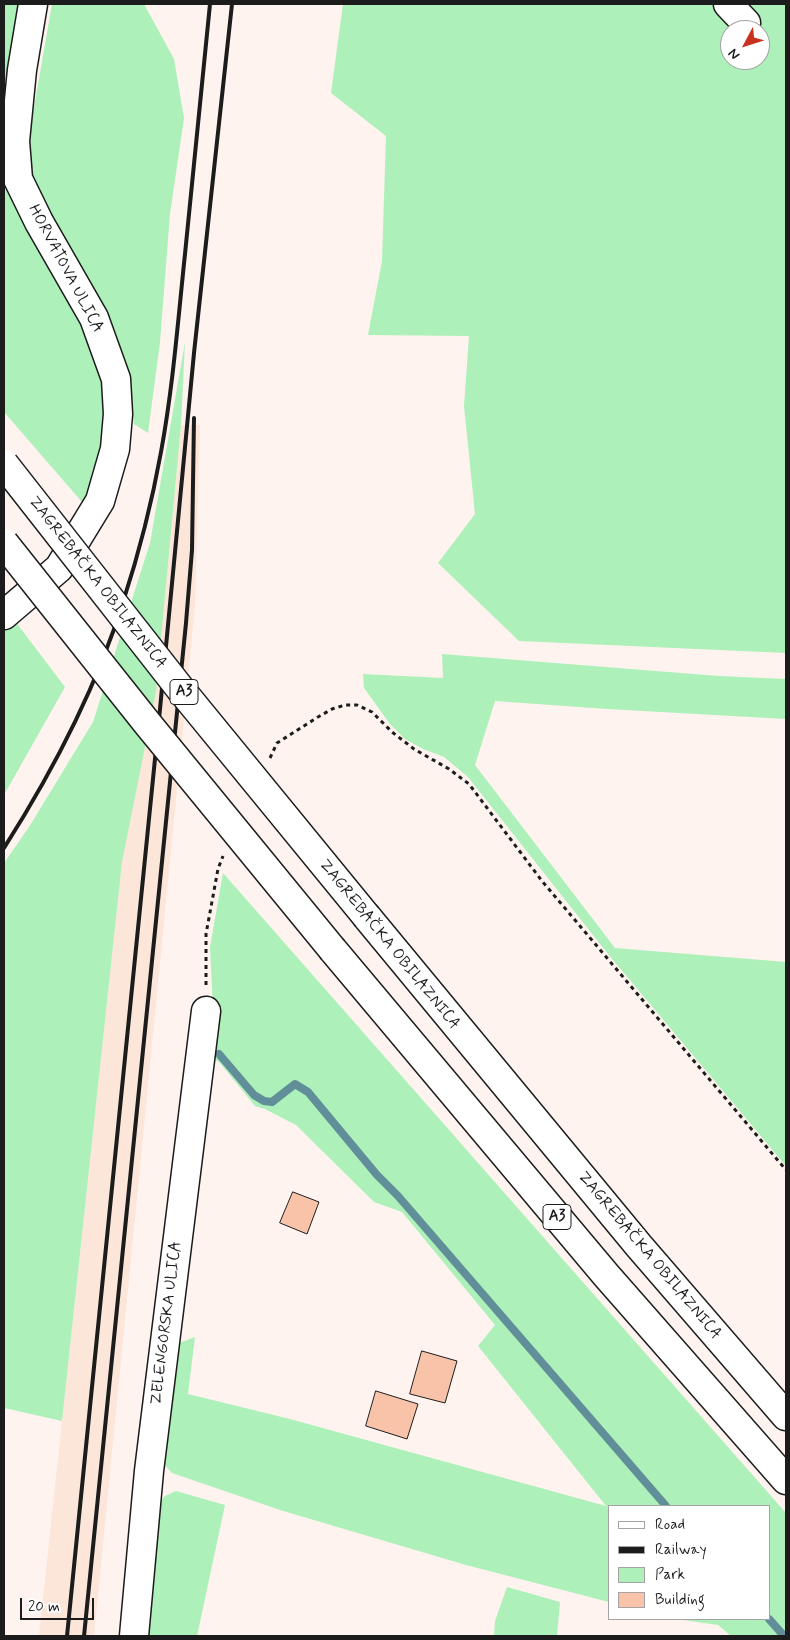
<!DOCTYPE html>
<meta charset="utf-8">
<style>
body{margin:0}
#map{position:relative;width:790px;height:1640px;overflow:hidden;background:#fef3ee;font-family:Mynerve,sans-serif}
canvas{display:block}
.frame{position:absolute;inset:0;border:5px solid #1c1c1c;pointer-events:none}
.legend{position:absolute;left:608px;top:1505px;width:162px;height:115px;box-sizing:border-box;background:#fff;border:1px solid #a4a4a4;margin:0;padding:6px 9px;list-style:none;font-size:15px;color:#1c1c1c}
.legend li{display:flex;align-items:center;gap:10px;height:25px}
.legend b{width:25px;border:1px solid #a4a4a4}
.north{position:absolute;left:720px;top:20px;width:50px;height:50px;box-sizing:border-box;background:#fff;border:1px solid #a4a4a4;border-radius:50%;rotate:230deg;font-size:14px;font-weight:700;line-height:20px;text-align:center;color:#1c1c1c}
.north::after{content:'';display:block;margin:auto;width:18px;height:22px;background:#c8321e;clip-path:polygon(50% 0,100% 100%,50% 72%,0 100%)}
.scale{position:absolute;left:20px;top:1598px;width:74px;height:22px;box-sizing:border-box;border:2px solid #1c1c1c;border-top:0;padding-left:6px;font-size:15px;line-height:18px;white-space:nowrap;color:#1c1c1c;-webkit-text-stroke:4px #fff;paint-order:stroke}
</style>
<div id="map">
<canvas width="790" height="1640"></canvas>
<div class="frame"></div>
<ul class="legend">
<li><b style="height:6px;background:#fff"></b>Road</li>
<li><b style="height:6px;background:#1c1c1c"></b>Railway</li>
<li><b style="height:14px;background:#adf0ba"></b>Park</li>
<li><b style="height:14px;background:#f8c3a9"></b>Building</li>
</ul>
<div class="north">N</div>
<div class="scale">20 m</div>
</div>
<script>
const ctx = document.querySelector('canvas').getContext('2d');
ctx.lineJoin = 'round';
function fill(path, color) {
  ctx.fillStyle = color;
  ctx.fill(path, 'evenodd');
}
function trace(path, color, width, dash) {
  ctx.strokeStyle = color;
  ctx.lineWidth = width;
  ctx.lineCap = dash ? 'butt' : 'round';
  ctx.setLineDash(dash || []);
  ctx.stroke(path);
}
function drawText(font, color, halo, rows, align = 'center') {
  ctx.font = font + ' Mynerve,sans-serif';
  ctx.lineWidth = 4.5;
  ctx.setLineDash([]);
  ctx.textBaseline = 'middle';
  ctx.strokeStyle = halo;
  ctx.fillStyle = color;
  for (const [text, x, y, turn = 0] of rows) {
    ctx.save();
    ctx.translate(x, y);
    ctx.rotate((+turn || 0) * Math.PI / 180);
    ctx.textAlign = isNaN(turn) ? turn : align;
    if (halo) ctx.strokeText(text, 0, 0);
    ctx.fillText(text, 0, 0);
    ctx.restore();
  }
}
const built = new Path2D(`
 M181,425H200L195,606L94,1636H39L122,862L156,691Z`);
const green = new Path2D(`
 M4,4H21L4,107V152Z
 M52,4H144L174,59L184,118L170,214L160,342L148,433L134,424L129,389L32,183L29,136Z
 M343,4H786V653L519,641L438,563L475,514L464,406L469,336L368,335L382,261L386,136L331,93ZM730,30H760V60H730Z
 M4,157L89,319L113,415L88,509L4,412Z
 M185,342L181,425L156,692L122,862L62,1421L4,1408V863L29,827L93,722L150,543Z
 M12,617L65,687L4,795V625Z
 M442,654L719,676L786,679V719L607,709L495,701L475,765L615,948L786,962V1166L608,954L468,777L444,757L423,749L405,739L390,724L364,688L363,674L443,678Z
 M223,873L786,1513V1636H731L718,1625L676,1619H769V1506H609V1602L466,1565L280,1510L172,1473L164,1464L174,1348L179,1343L195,1337L188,1394L290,1419L606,1506L478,1346L495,1325L402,1212L374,1202L296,1125L265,1109L255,1106L219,1062L205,1052L213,1009L210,947Z
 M176,1491L225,1505L197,1636H145L160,1502L165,1496Z
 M507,1587L560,1602L557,1636H494L495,1621Z`);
const stream = new Path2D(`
 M219,1054L254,1095L264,1101L272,1102L295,1084L308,1092L377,1175L398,1196L666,1506
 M769,1619L784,1636`);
const building = new Path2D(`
 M293,1192L319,1202L307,1234L280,1223Z
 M422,1351L457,1361L445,1403L410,1394Z
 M376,1391L418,1404L407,1439L366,1426Z`);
const path = new Path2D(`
 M270,758L277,743L318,717L332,709L345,705H357L372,712L392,732L414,749L449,769L469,784L542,881L786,1170
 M206,985V934L218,869L223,856`);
const minor = new Path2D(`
 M728,4L746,23
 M4,615L59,568L100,501L115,449L118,414L116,379L94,318L39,222L18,179L15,141L22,70L33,4
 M134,1636L149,1471L206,1011`);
const highway = new Path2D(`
 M367,917L639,1246L786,1416
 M333,950L606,1275L786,1480`);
const rail = new Path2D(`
 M4,848C53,771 96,689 123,602C139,553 152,502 161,452C173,387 178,320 185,254C193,171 202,87 210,4
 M67,1636L160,709L194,353L232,4
 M84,1636L186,623L192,550L194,418`);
const highwayBridge = new Path2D(`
 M4,464L182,691L367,917
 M4,543L147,723L333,950`);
const shields = [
 [184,692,28],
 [557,1217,28]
];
const shieldNames = [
 ["A3",184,692],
 ["A3",557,1217]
];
const streetNames = [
 ["HORVATOVA ULICA",65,269,62],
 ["ZAGREBAČKA OBILAZNICA",97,583,52],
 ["ZAGREBAČKA OBILAZNICA",389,945,51],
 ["ZAGREBAČKA OBILAZNICA",649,1256,50],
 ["ZELENGORSKA ULICA",167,1323,-83]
];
fill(built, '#fce5d9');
fill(green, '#adf0ba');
trace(stream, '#608f99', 8);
fill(building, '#f8c3a9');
trace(building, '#1c1c1c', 1);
trace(minor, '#1c1c1c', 31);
trace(highway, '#1c1c1c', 31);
trace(path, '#1c1c1c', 3, [4, 4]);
trace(minor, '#fff', 28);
trace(highway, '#fff', 28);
trace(rail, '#1c1c1c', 4);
trace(highwayBridge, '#1c1c1c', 31, []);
trace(highwayBridge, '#fff', 28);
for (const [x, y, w] of shields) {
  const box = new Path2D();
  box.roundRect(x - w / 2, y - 12.5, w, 25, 4);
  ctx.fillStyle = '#fff';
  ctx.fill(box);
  trace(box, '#1c1c1c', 1);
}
drawText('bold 15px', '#1c1c1c', null, shieldNames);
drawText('16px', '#1c1c1c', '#fff', streetNames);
</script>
